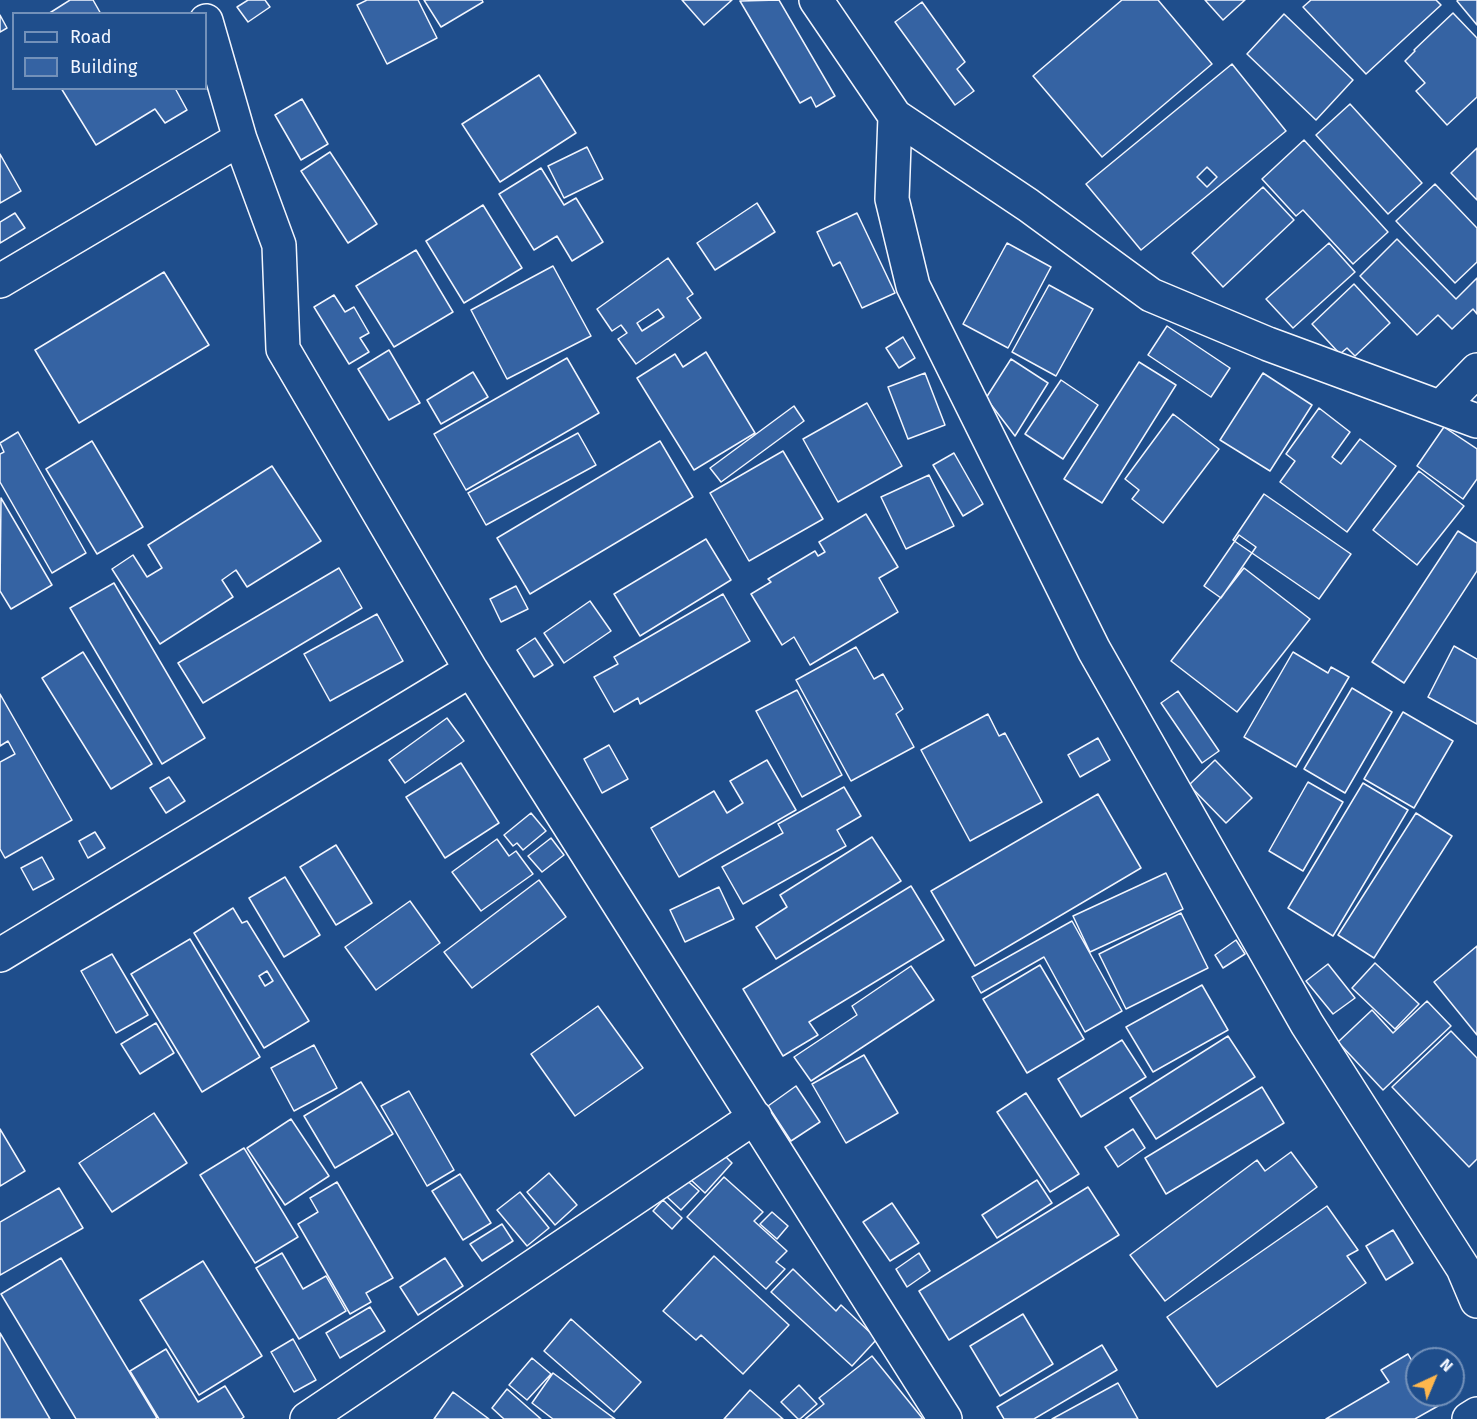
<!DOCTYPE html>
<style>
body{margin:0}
#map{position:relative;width:1477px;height:1419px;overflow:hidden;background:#1f4e8c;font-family:"Fira Sans",sans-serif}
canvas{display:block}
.legend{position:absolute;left:12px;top:12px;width:195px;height:78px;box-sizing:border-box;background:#1f4e8c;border:2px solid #7391ba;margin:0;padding:8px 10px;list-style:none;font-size:18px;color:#f2f6ff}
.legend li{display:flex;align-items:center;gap:12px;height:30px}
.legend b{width:30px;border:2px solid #7391ba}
.north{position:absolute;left:1405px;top:1347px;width:60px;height:60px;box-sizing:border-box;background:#1f4e8c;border:2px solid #7391ba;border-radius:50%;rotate:44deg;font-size:16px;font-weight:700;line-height:24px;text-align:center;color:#f2f6ff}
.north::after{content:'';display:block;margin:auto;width:21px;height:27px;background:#ffb74d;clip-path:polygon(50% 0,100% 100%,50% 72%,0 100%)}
</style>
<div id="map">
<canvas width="1477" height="1419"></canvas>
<ul class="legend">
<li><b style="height:8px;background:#1f4e8c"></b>Road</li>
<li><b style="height:16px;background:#3563a3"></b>Building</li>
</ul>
<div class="north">N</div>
</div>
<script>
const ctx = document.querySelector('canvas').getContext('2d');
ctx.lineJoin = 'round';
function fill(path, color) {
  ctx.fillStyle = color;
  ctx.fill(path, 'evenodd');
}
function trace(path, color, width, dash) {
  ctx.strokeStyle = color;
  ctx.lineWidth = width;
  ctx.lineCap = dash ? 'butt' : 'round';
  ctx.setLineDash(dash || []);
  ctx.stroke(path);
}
const building = new Path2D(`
 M70,0H93L101,14H48Z
 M248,0H265L270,7L248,22L237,7Z
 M367,0H418L437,38L387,64L357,5Z
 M424,0H482L483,2L441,27Z
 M682,0H732L704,25Z
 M779,0L835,96L816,107L811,97L800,103L740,1Z
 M1122,0H1158L1212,64L1102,157L1033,76Z
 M1205,0H1245L1223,20Z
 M1311,0H1436L1441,5L1366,74L1303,7Z
 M1458,0H1477V25L1457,1Z
 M922,2L965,62L957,69L974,91L955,105L895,22Z
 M1453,13L1477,38V97L1447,125L1416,91L1425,83L1405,61L1415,51L1414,50Z
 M1284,14L1353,80L1316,120L1247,54Z
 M0,15L7,28L0,32Z
 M1232,64L1286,131L1141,250L1086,184ZM1207,167L1217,177L1207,187L1197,177Z
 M539,75L576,133L500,182L462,124Z
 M61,88H175L187,110L165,123L155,109L96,145Z
 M302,99L328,144L301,160L275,115Z
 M1350,104L1422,183L1388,214L1316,135Z
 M1304,140L1388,232L1353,264L1303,210L1296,216L1262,179Z
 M587,147L603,179L564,198L548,166Z
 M1477,148V200L1451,173Z
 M330,152L377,224L348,243L301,171Z
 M0,154L21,191L0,203Z
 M541,168L564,205L576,198L603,242L572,261L557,236L534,250L499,194Z
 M1435,184L1477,228V262L1455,283L1396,221Z
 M1263,187L1294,220L1223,287L1192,253Z
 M757,203L775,232L715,270L697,243Z
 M483,205L522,268L464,303L426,241Z
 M15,213L25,228L0,243V222Z
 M857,213L895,293L862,308L840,262L833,266L817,232Z
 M1397,239L1456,299L1477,278V314L1473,309L1452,329L1438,315L1417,335L1360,276Z
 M1007,243L1051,267L1008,348L963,324Z
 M1329,243L1355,272L1293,328L1266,299Z
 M416,250L453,312L394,347L356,286Z
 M668,258L693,294L687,298L701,318L636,364L618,339L627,333L621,325L612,331L597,309ZM658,309L664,317L642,331L637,323Z
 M553,266L591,336L507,379L471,310Z
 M164,272L209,345L79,423L35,350Z
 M1354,284L1390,323L1355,356L1347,348L1340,354L1312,324Z
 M1049,285L1093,309L1056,376L1012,352Z
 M334,295L345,312L354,307L369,333L360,338L369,352L349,364L314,307Z
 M1167,326L1230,368L1211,397L1148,355Z
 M903,337L915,358L899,368L886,348Z
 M389,350L420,403L389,420L358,369Z
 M706,352L755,433L694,470L637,378L675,354L683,367Z
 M567,358L599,413L466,490L434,434Z
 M1011,359L1048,383L1015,436L986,398Z
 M1139,362L1176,385L1102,503L1064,479Z
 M473,372L488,397L441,424L427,400Z
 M925,373L945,425L908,439L888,387Z
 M1263,373L1312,405L1270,471L1220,440Z
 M1061,380L1098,405L1063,459L1025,434Z
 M867,403L902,466L838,502L803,439Z
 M794,406L804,421L721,482L710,468Z
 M1319,408L1350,432L1332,457L1341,464L1360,439L1396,466L1347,532L1280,482L1295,461L1286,454Z
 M1173,414L1219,449L1163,523L1132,499L1139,490L1125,479Z
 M1444,427L1477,449V479L1463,499L1417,466Z
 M18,432L86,553L52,573L0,482V454L4,452L0,443Z
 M578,433L596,465L486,525L468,493Z
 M92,441L143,527L97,554L46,469Z
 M660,441L693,497L530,594L497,538Z
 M783,451L823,519L749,561L710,493Z
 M954,453L983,504L963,516L933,465Z
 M272,466L321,541L247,587L236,570L222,580L233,597L160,644L112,569L133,555L147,577L162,568L148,545Z
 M1419,471L1464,506L1417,565L1373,530Z
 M929,475L954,526L906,549L881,497Z
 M1264,494L1351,554L1319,599L1233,540Z
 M1,498L52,585L11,609L0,591Z
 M866,514L898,567L879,578L898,612L810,665L794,637L782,645L751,594L771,582L768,579L815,551L818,556L825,552L819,542Z
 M1458,531L1477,543V571L1404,683L1372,662Z
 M1239,535L1256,547L1221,598L1204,586Z
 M706,539L731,580L640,636L614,594Z
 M339,568L362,608L203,703L178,663Z
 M1244,568L1310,619L1237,712L1171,661Z
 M114,583L205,738L162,764L70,608Z
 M516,586L528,609L501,622L490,599Z
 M723,594L750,641L640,704L638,698L614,712L594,677L618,664L614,657Z
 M590,601L611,631L564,663L544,633Z
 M377,614L403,661L330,701L304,654Z
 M535,638L553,665L534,677L517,650Z
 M1454,646L1477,659V724L1428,697Z
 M856,647L874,679L883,674L903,709L896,714L914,747L851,781L796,680Z
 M83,652L152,764L111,789L42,678Z
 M1293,652L1328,673L1331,667L1349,677L1296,767L1244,737Z
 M1352,688L1392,712L1345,793L1304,769Z
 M797,690L842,775L802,797L756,711Z
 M1178,691L1219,751L1202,763L1161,703Z
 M0,694L72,820L5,858L0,849V762L15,754L8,741L0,746Z
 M1403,712L1453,741L1414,808L1364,779Z
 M988,714L999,736L1005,733L1042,802L970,841L921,750Z
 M447,718L464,741L405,783L389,760Z
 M1098,738L1110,760L1080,777L1068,755Z
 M609,745L628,779L602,793L584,759Z
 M767,760L796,810L679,877L651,828L714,791L727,813L743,803L730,781Z
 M1215,760L1252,798L1226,823L1189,785Z
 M461,763L499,823L445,858L406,797Z
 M169,777L185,801L166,813L150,788Z
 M1308,782L1343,802L1303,871L1269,851Z
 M1363,783L1408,810L1333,936L1288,908Z
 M844,787L861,816L837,830L846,846L743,904L722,867L783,833L778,824Z
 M1098,794L1141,868L975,966L931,891Z
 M531,813L546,831L523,850L517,843L513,846L504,835Z
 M1416,813L1452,836L1374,958L1338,935Z
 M95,832L105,848L88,858L79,841Z
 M872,837L901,881L776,959L756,927L787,907L780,895Z
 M551,838L564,855L542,872L528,856Z
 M497,839L509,856L516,851L533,874L481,911L452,872Z
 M336,845L372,903L336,925L300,867Z
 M42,857L54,879L33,890L21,868Z
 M1166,873L1183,909L1090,952L1073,916Z
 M285,877L320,935L284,957L249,898Z
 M539,880L566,917L472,988L444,952Z
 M911,886L944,940L809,1022L818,1035L783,1056L743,989Z
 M719,887L734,919L685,942L670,910Z
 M410,901L440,943L376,990L345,947Z
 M233,908L242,923L247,921L309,1021L264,1048L194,933ZM267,971L273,981L265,986L259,976Z
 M1181,913L1208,968L1126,1009L1099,954Z
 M1072,921L1122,1011L1085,1032L1044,957L981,993L972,977Z
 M190,939L260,1057L202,1092L131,974Z
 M1236,940L1245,954L1223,968L1215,955Z
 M1477,946V1035L1434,982Z
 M112,954L148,1015L116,1033L81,971Z
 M1375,963L1419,1004L1395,1029L1352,988Z
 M1328,964L1355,998L1333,1014L1306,981Z
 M1040,965L1084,1039L1027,1073L983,999Z
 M911,966L934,1000L811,1081L794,1057L857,1015L852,1006Z
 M1202,985L1228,1030L1153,1072L1126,1027Z
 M1427,1001L1451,1026L1383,1090L1338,1042L1372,1010L1393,1033Z
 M598,1006L643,1068L575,1116L531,1054Z
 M156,1023L174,1053L140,1074L121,1044Z
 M1451,1031L1477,1058V1159L1469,1167L1392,1087Z
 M1228,1036L1255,1077L1156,1139L1130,1098Z
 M1122,1040L1146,1077L1081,1117L1058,1079Z
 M314,1045L337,1088L294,1111L271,1068Z
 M864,1055L898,1113L846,1143L812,1084Z
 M361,1082L393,1134L335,1168L304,1116Z
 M796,1086L820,1122L791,1141L768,1106Z
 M1262,1087L1284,1123L1166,1194L1145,1158Z
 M409,1091L454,1170L427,1186L381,1106Z
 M1026,1093L1079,1174L1050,1192L997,1112Z
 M154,1113L187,1163L112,1212L79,1163Z
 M291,1119L329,1176L285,1205L247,1148Z
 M0,1129L25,1171L0,1186Z
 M1133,1129L1145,1148L1118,1167L1105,1147Z
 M244,1148L298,1237L255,1263L200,1175Z
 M718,1149L732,1163L705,1193L690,1179Z
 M1291,1152L1317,1187L1165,1301L1130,1255L1257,1160L1265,1171Z
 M549,1173L577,1205L555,1225L527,1192Z
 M460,1174L491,1223L463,1240L432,1191Z
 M683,1177L699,1191L681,1210L666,1196Z
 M724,1177L763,1212L754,1221L787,1251L776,1262L785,1269L766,1289L687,1217Z
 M1037,1180L1052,1203L997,1238L982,1215Z
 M337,1182L393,1278L366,1293L371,1302L350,1314L298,1224L318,1212L310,1198Z
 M1088,1187L1119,1235L949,1340L919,1291Z
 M59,1188L83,1228L0,1275V1222Z
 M520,1192L549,1228L527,1246L497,1210Z
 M663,1200L682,1218L672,1229L653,1211Z
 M892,1203L919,1243L890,1261L863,1222Z
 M1327,1206L1358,1250L1347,1256L1366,1283L1217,1387L1167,1317Z
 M772,1212L788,1226L777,1239L760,1224Z
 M502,1224L513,1241L482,1261L470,1244Z
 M1393,1230L1413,1263L1386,1280L1366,1246Z
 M282,1253L303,1289L326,1276L346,1311L299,1339L256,1268Z
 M919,1253L930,1271L907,1287L896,1269Z
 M714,1256L789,1325L743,1374L701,1335L696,1340L663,1311Z
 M61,1258L157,1418L155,1419H76L1,1294Z
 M445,1258L463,1286L418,1315L400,1287Z
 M203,1261L262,1356L199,1395L140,1300Z
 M793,1269L836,1311L841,1305L877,1339L852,1366L771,1292Z
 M370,1307L385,1331L340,1358L326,1333Z
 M1023,1314L1053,1364L1000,1396L970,1346Z
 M571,1319L641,1382L614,1412L544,1351Z
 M0,1333L50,1419H0Z
 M293,1339L316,1380L294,1392L271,1352Z
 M1102,1345L1117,1370L1034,1419H1004L997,1407Z
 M166,1349L198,1402L225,1386L244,1417L241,1419H159L130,1371Z
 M1408,1354L1417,1370V1395H1431L1438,1406L1415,1419H1326L1389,1382L1381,1370Z
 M872,1356L923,1419H805L824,1404L819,1398Z
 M532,1358L551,1374L527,1400L509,1385Z
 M553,1373L615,1419H553L532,1403Z
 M1118,1383L1138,1419H1052Z
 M799,1385L817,1404L800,1419H798L781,1402Z
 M507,1389L541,1419H504L492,1408Z
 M750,1390L783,1419H724Z
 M453,1392L489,1419H434Z`);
const minor = new Path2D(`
 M816,0L895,116L1028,205L1151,295L1268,344L1477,421
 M206,21L240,139L279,245L283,349L471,670L945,1419
 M895,116L892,199L913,286L1094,650L1307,1024L1463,1268L1477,1301
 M0,281L240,139
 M1441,407L1477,370
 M0,955L471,670
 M307,1419L755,1117
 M1469,1419L1477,1414`);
fill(building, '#3563a3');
trace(building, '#f2f6ff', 1.5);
trace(minor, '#f2f6ff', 36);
trace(minor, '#1f4e8c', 33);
</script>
